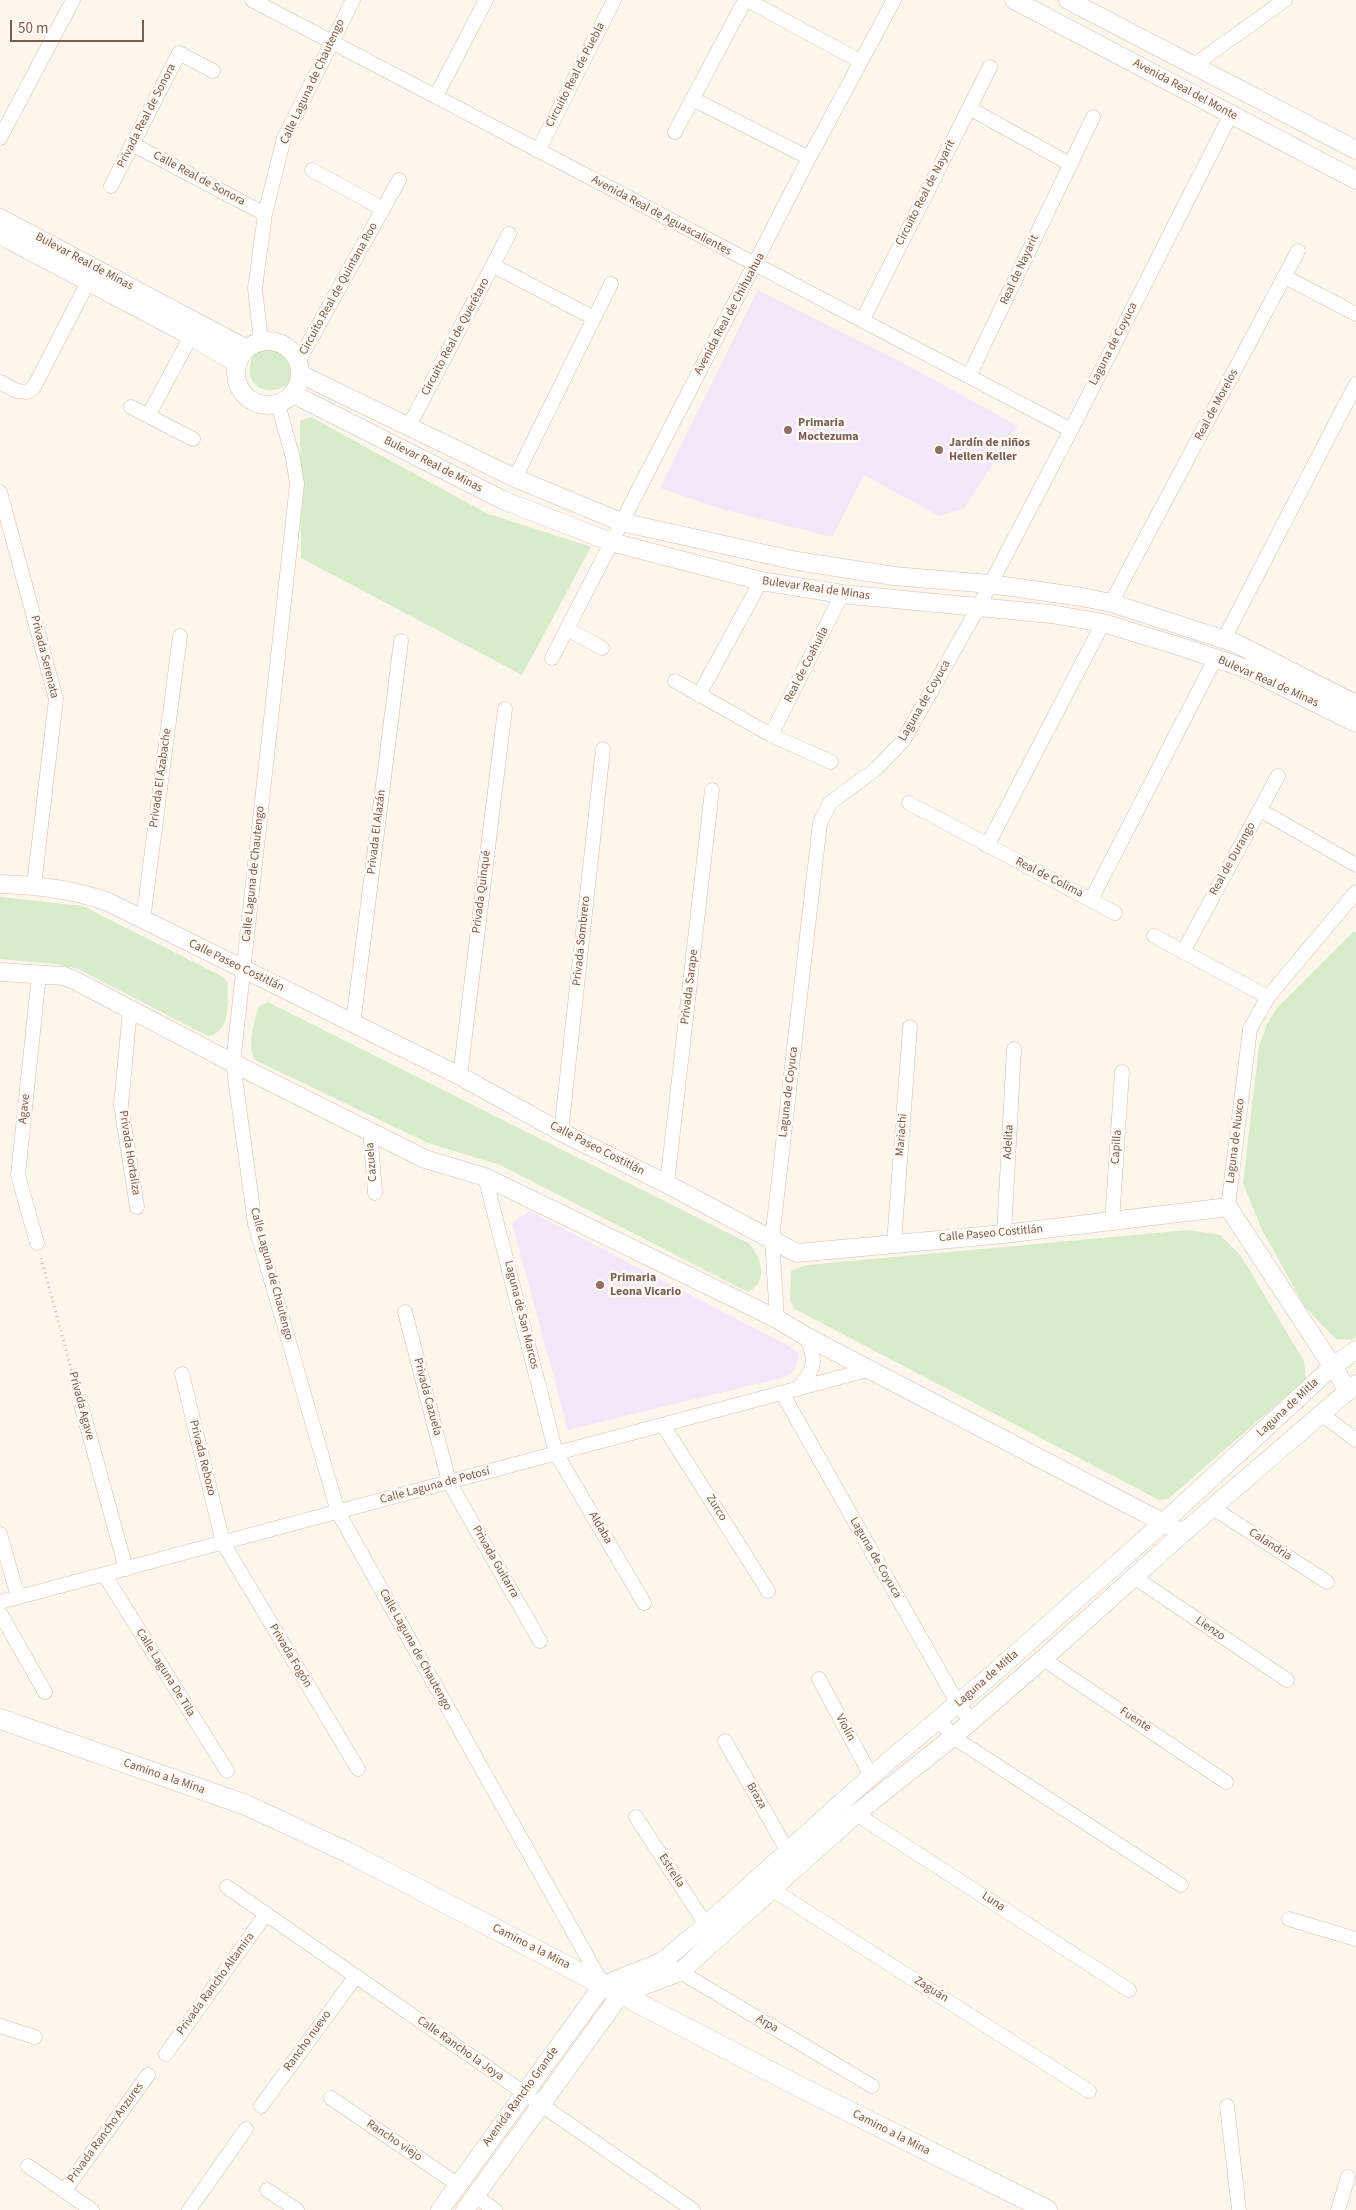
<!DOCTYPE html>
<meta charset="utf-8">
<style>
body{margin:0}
#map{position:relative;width:1356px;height:2210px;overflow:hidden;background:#fdf6ec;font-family:"Source Sans 3",sans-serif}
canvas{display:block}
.scale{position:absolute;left:10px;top:20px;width:134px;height:22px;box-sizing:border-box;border:2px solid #7a5c4d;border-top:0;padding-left:6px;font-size:15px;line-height:18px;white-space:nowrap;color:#7a5c4d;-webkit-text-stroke:4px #fffaf3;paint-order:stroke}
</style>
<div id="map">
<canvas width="1356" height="2210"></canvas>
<div class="scale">50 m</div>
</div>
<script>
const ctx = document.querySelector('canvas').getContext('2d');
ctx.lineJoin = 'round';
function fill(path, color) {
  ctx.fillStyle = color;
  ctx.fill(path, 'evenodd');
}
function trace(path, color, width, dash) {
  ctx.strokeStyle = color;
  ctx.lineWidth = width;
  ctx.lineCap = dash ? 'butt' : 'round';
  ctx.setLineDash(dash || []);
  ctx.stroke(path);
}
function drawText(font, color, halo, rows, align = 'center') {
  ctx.font = font + ' "Source Sans 3",sans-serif';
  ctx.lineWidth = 5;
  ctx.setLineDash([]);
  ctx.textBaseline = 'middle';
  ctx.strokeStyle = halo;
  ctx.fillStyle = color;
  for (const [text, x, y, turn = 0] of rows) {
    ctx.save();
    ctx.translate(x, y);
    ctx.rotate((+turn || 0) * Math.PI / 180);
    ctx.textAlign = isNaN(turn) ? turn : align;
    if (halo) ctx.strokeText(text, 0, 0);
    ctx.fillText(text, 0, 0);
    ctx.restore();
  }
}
const education = new Path2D(`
 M758,290L918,371L1018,426L964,508L939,516L864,475L832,537L721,509L660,488Z
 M529,1211L789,1346L799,1354L795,1370L785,1377L568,1430L512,1223Z`);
const green = new Path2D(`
 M267,343C278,345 292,348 294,361C302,397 245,401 250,366C251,355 257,348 267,343Z
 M311,417L486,513L591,547L522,675L301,558L300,421Z
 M0,897L83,906L223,977L228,983C227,1003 232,1032 208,1036L78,969L55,964L0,959Z
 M1353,932H1356V1336L1352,1340L1336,1339L1305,1307L1262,1230L1243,1183L1259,1046L1267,1024L1276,1009Z
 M268,1002L748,1243C758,1252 766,1271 758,1284C756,1287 751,1290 748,1292L500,1165L428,1143L255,1060C247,1047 254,1021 259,1006Z
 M1189,1230L1220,1235L1241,1256L1304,1361L1306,1379L1168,1499L1159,1500L795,1309L790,1301L791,1271L807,1265Z`);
const path = new Path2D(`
 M41,1258L78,1394`);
const minor = new Path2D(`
 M252,0L1071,430
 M747,0L860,61
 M1194,65L1285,0
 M436,96L486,0
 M693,99L809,158
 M969,108L1070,164
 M675,132L745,0
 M0,138L73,0
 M132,144L265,214
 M538,151L614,0
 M312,170L383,209
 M111,186L179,53L213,71
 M494,266L594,318
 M1285,277L1356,314
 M863,319L990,67
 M261,342L255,288L265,214L284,138L353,0
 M298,362L399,180
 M969,376L1093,117
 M0,382L17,391L27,392L34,387L88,282
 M278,404L293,458L297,484L233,1063L255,1224L338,1512L603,1985
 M131,407L193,439
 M148,416L191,336
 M408,428L509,234
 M515,478L611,284
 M0,492L56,699L34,885
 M1111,603L1298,251
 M567,629L602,648
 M1224,639L1356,384
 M552,658L809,158L894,0
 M675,681L771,735L831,762
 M699,695L761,581
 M771,735L842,594
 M909,803L1115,913
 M1260,810L1356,865
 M987,846L1103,623
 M1091,900L1216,657
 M143,920L180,636
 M1154,936L1268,997
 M1183,952L1278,776
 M130,1010L121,1105L137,1207
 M353,1024L401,641
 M460,1076L505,709
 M370,1130L375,1193
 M561,1132L603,749
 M485,1177L556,1453L644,1603
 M667,1184L712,790
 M1228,1207L1250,1029L1268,997L1356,892
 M1112,1222L1122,1072
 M1004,1234L1014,1049
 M37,1243L18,1175L39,974
 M894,1243L910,1027
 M405,1312L449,1482L540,1641
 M777,1319L772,1239L820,823L830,803L876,769L903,741L978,608L1071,430L1231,114
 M182,1374L223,1543L358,1769
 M798,1389C816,1366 816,1364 807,1337
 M782,1393L958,1704L971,1721
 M82,1408L126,1569
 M1321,1414L1356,1440
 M663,1425L768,1591
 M1213,1508L1327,1582
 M0,1534L18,1597
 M104,1574L227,1771
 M1134,1577L1287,1680
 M0,1602L871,1369
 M0,1613L45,1692
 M1043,1659L1226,1782
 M819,1679L871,1776
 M939,1720L953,1737L1181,1885
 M725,1741L787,1850
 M856,1814L1129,1990
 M636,1817L706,1925
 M227,1887L693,2210
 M773,1890L1089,2091
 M1289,1919L1356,1939
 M672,1967L872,2086
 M0,2026L35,2037
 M166,2054L266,1914
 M331,2098L457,2184
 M261,2106L356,1976
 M1227,2106L1239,2210
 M28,2166L92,2210
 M267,2190L297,2210
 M64,2191L148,2075
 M475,2196L495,2210
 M189,2210L246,2129
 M1338,2210L1348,2177`);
const tertiary = new Path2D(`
 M1014,0L1356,180
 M1068,0L1356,150
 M0,218L247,349
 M0,235L191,336L237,364
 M236 373a32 32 0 1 1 64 0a32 32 0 1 1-64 0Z
 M300,374L515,478L621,522L797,561L894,576L990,584L1082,597L1111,603L1235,643L1356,704
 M293,394L503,500L611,542L761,581L842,594L1051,614L1103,623L1185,648L1247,669L1356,723
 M0,884C37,885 73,889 108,902L460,1076L561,1132L667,1184L797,1253L1004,1234L1228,1207L1348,1390
 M0,972L64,976L76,981L233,1063L425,1159L485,1177L777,1319L807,1337L1183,1533
 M440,2210L603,1985L663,1961L706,1925L871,1776L987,1679L1164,1522L1333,1366L1356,1350
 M465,2210L621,1994L680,1972L856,1814L953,1737L1043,1659L1183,1533L1356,1384`);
const secondary = new Path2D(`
 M0,1719L246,1805L347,1852L800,2087L1047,2210`);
const markers = [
 [788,430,5,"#8d6e63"],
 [939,450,5,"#8d6e63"],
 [600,1285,5,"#8d6e63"]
];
const streetNames = [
 ["Circuito Real de Puebla",576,75,-63],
 ["Calle Laguna de Chautengo",313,82,-65],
 ["Avenida Real del Monte",1185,90,28],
 ["Privada Real de Sonora",147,116,-63],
 ["Calle Real de Sonora",199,179,28],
 ["Circuito Real de Nayarit",926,193,-63],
 ["Avenida Real de Aguascalientes",661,216,28],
 ["Bulevar Real de Minas",84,262,28],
 ["Real de Nayarit",1020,270,-65],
 ["Circuito Real de Quintana Roo",339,289,-61],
 ["Avenida Real de Chihuahua",730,314,-62],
 ["Circuito Real de Querétaro",456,337,-62],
 ["Laguna de Coyuca",1114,344,-63],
 ["Real de Morelos",1217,405,-62],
 ["Bulevar Real de Minas",433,465,27],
 ["Bulevar Real de Minas",816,589,8],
 ["Privada Serenata",44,657,76],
 ["Real de Coahuila",807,665,-63],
 ["Bulevar Real de Minas",1268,682,24],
 ["Laguna de Coyuca",925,701,-60],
 ["Privada El Azabache",161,778,-82],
 ["Privada El Alazán",377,832,-83],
 ["Real de Durango",1233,859,-61],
 ["Calle Laguna de Chautengo",254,874,-84],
 ["Real de Colima",1049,878,27],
 ["Privada Quinqué",482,892,-83],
 ["Privada Sombrero",582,941,-84],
 ["Calle Paseo Costitlán",236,966,26],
 ["Privada Sarape",690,987,-83],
 ["Laguna de Coyuca",789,1092,-83],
 ["Agave",25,1109,-84],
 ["Mariachi",902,1135,-86],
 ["Laguna de Nuxco",1236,1141,-83],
 ["Adelita",1009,1142,-87],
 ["Capilla",1117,1147,-86],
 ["Calle Paseo Costitlán",597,1149,27],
 ["Privada Hortaliza",129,1153,81],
 ["Cazuela",372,1162,-95],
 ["Calle Paseo Costitlán",991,1234,-5],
 ["Calle Laguna de Chautengo",271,1274,75],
 ["Laguna de San Marcos",521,1315,76],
 ["Privada Cazuela",427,1397,75],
 ["Privada Agave",81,1406,75],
 ["Laguna de Mitla",1288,1408,-43],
 ["Privada Rebozo",202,1458,76],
 ["Calle Laguna de Potosí",435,1486,-15],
 ["Zurco",716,1508,58],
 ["Aldaba",600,1528,60],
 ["Calandria",1270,1545,33],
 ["Laguna de Coyuca",875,1558,60],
 ["Privada Guitarra",495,1562,60],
 ["Lienzo",1210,1629,34],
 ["Calle Laguna de Chautengo",415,1650,61],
 ["Privada Fogón",290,1656,59],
 ["Calle Laguna De Tila",165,1673,58],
 ["Laguna de Mitla",987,1679,-41],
 ["Fuente",1135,1720,34],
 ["Violín",845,1728,62],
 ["Camino a la Mina",164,1777,19],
 ["Braza",756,1796,60],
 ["Estrella",671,1871,57],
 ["Luna",993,1902,33],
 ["Camino a la Mina",531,1947,27],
 ["Privada Rancho Altamira",216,1984,-54],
 ["Zaguán",931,1990,32],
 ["Arpa",767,2024,31],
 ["Rancho nuevo",308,2041,-54],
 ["Calle Rancho la Joya",460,2049,35],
 ["Avenida Rancho Grande",521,2097,-54],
 ["Privada Rancho Anzures",106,2133,-54],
 ["Camino a la Mina",891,2133,27],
 ["Rancho viejo",394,2141,34]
];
const educationNames = [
 ["Primaria",798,423],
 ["Moctezuma",798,437],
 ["Jardín de niños",949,443],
 ["Hellen Keller",949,457],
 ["Primaria",610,1278],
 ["Leona Vicario",610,1292]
];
fill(education, '#f3e8fa');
fill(green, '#d8ecc9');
trace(minor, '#d1beb0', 15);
trace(tertiary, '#d1beb0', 19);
trace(secondary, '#d6c0b0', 21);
trace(path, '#d9b8a5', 3, [1, 4]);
trace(minor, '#fff', 14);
trace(tertiary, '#fff', 18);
trace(secondary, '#fff', 20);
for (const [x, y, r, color] of markers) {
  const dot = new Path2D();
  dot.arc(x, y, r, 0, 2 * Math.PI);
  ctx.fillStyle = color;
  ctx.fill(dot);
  trace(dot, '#fffaf3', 2);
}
drawText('12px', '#7a5c4d', '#fffaf3', streetNames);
drawText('bold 12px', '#785e54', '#fffaf3', educationNames, 'left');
</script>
